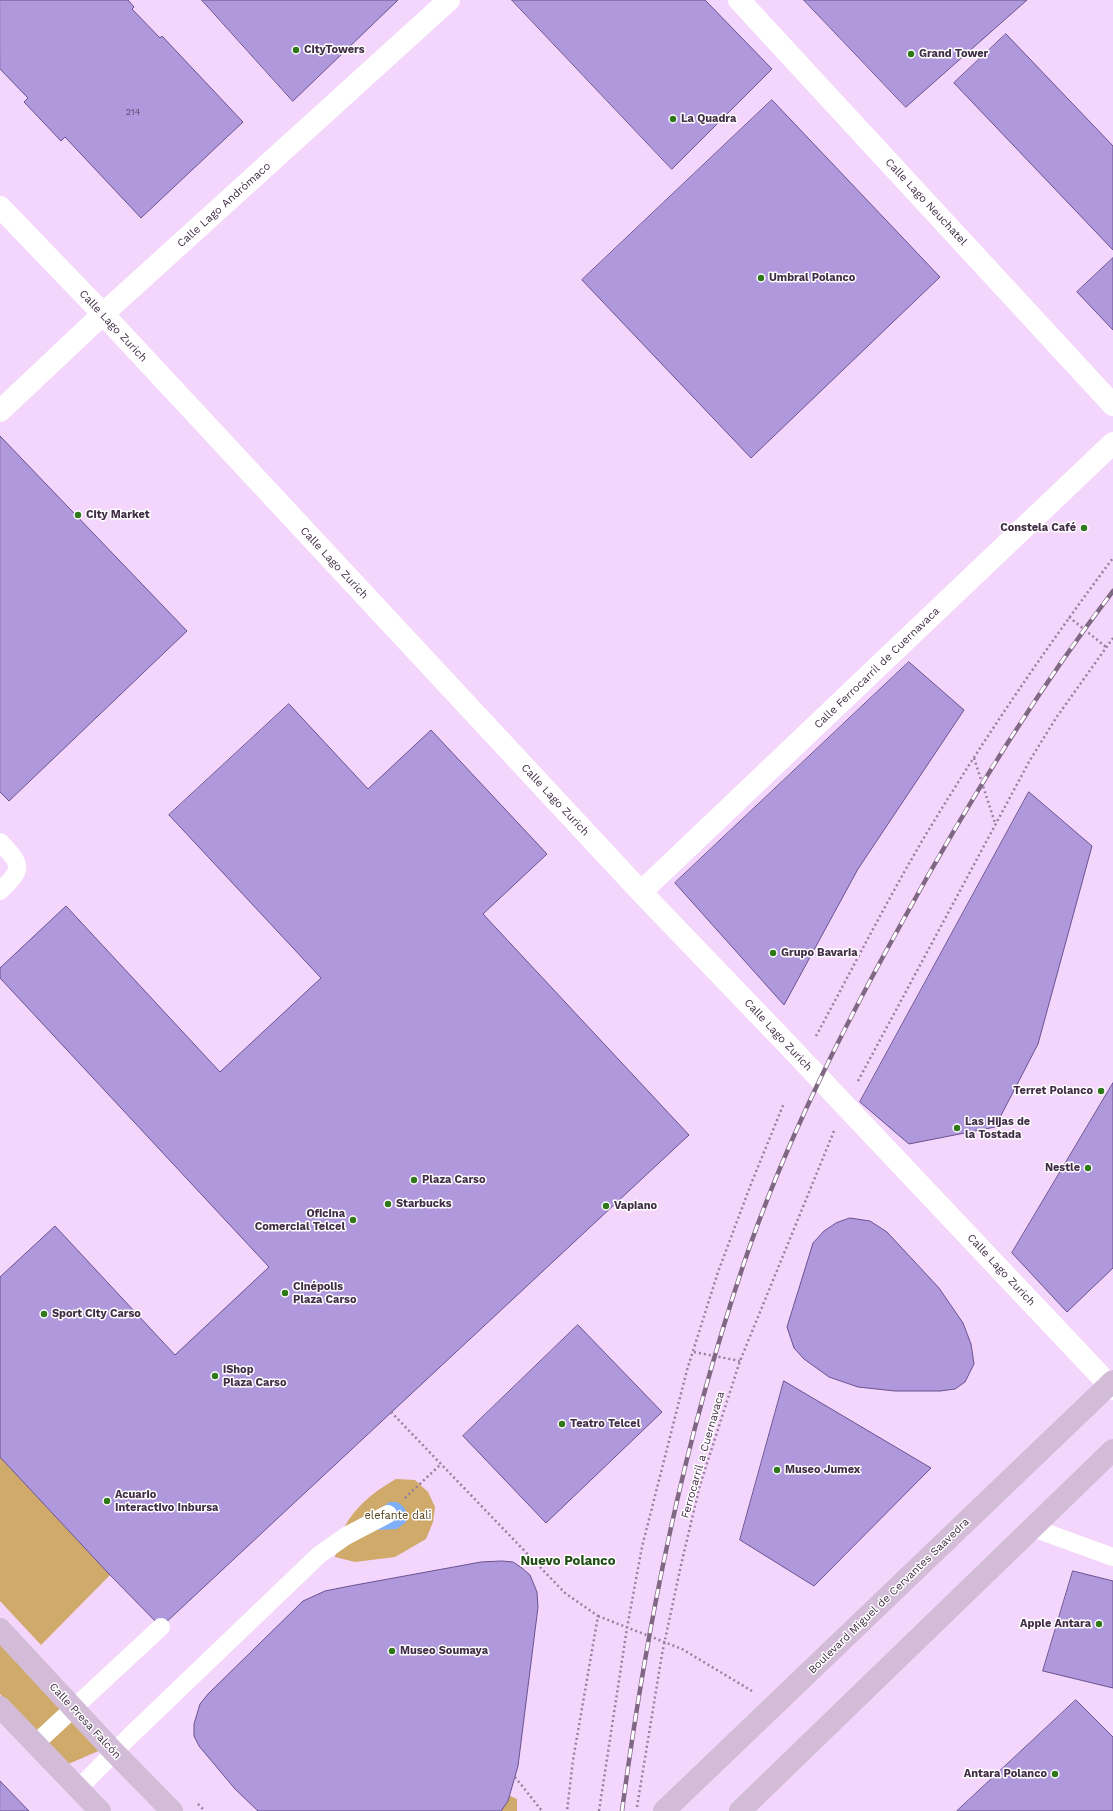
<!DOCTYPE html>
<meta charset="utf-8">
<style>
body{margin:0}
canvas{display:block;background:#f4d5fb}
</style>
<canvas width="1113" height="1811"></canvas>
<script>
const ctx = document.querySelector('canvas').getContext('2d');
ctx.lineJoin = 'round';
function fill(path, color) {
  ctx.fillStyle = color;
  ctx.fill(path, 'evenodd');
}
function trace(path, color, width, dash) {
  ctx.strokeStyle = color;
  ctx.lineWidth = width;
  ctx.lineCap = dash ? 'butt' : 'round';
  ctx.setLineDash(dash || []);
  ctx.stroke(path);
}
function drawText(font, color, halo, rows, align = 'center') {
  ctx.font = font + ' "Work Sans",sans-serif';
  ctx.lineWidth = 3;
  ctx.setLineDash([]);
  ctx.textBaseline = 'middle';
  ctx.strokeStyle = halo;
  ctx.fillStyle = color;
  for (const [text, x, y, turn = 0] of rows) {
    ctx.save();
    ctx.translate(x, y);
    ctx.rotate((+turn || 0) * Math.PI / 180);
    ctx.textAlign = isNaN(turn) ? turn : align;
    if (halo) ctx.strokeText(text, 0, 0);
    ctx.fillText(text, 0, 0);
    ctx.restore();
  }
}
const green = new Path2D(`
 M0,1457L110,1575L41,1645L0,1601Z
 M396,1479L415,1480L428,1492L435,1507L433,1522L426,1539L395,1557L355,1562L335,1557C338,1548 340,1538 343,1530C354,1507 375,1491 396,1479Z
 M0,1640L103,1749L66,1765L0,1694Z
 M508,1795L517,1799V1811H501Z`);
const water = new Path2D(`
 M389,1502H397C406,1507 408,1513 406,1522L397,1529L356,1531Z`);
const building = new Path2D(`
 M0,0H128L134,7L132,9L160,38L162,36L243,122L141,218L65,137L61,141L24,102L28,98L0,69Z
 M202,0H398L293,101Z
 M512,0H705L772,69L672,169Z
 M804,0H1027L906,107Z
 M1006,34L1113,146V250L954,83Z
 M772,100L940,277L751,458L582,280Z
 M1113,258V330L1077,292Z
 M0,436L187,631L9,801L0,792Z
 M909,662L964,710L858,869L784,1005L675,883Z
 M289,704L368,789L431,730L547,854L483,914L689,1135L161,1627L110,1575L0,1457V1277L55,1226L175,1355L269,1267L0,978V968L66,906L220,1072L321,978L169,815Z
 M1029,792L1092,846L1038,1044L995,1127L909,1144L860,1102Z
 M1113,1083V1268L1067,1312L1012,1253Z
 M850,1218L870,1221L887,1232L939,1288L963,1323L971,1344L974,1364L965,1382L955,1389L940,1391H895L858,1387L829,1377L804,1359L794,1348L787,1327L813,1243L824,1231L836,1223Z
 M578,1325L662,1412L546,1523L463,1436Z
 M784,1381L931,1468L814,1586L740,1540Z
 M502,1561L513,1562L522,1568L530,1575L537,1592L538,1607L518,1766L508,1801L501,1811H258L235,1789L199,1746L194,1736V1724L200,1704L208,1694L303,1601L325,1591L350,1586L481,1562Z
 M1073,1571L1113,1581V1688L1043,1671Z
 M1076,1700L1113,1737V1811H957Z
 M0,1781L29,1811H0Z`);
const path = new Path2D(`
 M1069,617L1106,647
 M974,758L995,823
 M816,1036C854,966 890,894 931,826C987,734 1048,645 1113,558
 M858,1081L1030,760L1056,718L1113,638
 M694,1352L740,1361
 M391,1412L565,1593L598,1616L573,1760L567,1811
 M405,1498L441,1464
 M598,1616L682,1649L752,1691
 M515,1777L542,1811
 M198,1804L205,1811
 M637,1807L662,1654L681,1565L700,1485L740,1361L834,1131
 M599,1811L627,1628L642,1547L687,1370L718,1272L751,1184L784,1103`);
const lane = new Path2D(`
 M0,842C22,865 24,868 0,891
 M1033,1528L1113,1557
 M35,1744L161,1627
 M79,1788L130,1736L319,1555L346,1536L388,1514`);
const street = new Path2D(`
 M739,0L1113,405
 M0,207L103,314L641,892L787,1044L1113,1389
 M0,411L103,314L449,0
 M641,892L1113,443`);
const secondary = new Path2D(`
 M0,1629L114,1752L172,1811
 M0,1707L100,1811
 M664,1811L1113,1381
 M740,1811L1113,1450`);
const rail = new Path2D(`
 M622,1811C647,1623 683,1444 744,1263C784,1145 841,1032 901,924C964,809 1033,696 1113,591`);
const markers = [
 [296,50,4,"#30781c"],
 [911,54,4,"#30781c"],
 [673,119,4,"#30781c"],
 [761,278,4,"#30781c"],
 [78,515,4,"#30781c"],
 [1084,528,4,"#30781c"],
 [773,953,4,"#30781c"],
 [1101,1091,4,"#30781c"],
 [957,1128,4,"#30781c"],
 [1088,1168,4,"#30781c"],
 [414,1180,4,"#30781c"],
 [388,1204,4,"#30781c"],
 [606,1206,4,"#30781c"],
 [353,1220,4,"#30781c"],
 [285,1293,4,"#30781c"],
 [44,1314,4,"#30781c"],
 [215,1376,4,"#30781c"],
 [562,1424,4,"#30781c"],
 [777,1470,4,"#30781c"],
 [107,1501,4,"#30781c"],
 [1099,1624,4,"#30781c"],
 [392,1651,4,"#30781c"],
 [1055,1774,4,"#30781c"]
];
const numberNames = [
 ["214",133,112]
];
const poiNames = [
 ["CityTowers",304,50],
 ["Grand Tower",919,54],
 ["La Quadra",681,119],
 ["Umbral Polanco",769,278],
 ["City Market",86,515],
 ["Constela Café",1076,528,"right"],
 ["Grupo Bavaria",781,953],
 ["Terret Polanco",1093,1091,"right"],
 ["Las Hijas de",965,1122],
 ["la Tostada",965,1135],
 ["Nestle",1080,1168,"right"],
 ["Plaza Carso",422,1180],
 ["Starbucks",396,1204],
 ["Vapiano",614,1206],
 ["Oficina",345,1214,"right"],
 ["Comercial Telcel",345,1227,"right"],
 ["Cinépolis",293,1287],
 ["Plaza Carso",293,1300],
 ["Sport City Carso",52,1314],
 ["iShop",223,1370],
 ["Plaza Carso",223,1383],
 ["Teatro Telcel",570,1424],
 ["Museo Jumex",785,1470],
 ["Acuario",115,1495],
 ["Interactivo Inbursa",115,1508],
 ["Apple Antara",1091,1624,"right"],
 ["Museo Soumaya",400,1651],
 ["Antara Polanco",1047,1774,"right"]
];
const streetNames = [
 ["Calle Lago Neuchatel",926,202,47],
 ["Calle Lago Andrómaco",224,205,-42],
 ["Calle Lago Zurich",113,326,47],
 ["Calle Lago Zurich",334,563,47],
 ["Calle Ferrocarril de Cuernavaca",877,668,-44],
 ["Calle Lago Zurich",555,800,47],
 ["Calle Lago Zurich",778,1035,47],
 ["Calle Lago Zurich",1001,1270,47],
 ["Ferrocarril a Cuernavaca",703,1455,-74],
 ["Boulevard Miguel de Cervantes Saavedra",889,1596,-44],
 ["Calle Presa Falcón",85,1721,47]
];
const parkNames = [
 ["elefante dali",398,1516]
];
const quarterNames = [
 ["Nuevo Polanco",568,1561]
];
fill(green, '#cfaa6a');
fill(water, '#80affa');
fill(building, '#b098dd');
trace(building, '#695291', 1);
trace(path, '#987f9e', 2.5, [2, 3]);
trace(lane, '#fff', 18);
trace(street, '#fff', 22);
trace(secondary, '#d2bcd7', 22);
trace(rail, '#806885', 4.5);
trace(rail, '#fff', 3, [9]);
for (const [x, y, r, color] of markers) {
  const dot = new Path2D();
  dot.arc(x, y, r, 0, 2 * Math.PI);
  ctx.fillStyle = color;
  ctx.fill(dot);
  trace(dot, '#fff', 1.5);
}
drawText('9px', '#5d486c', null, numberNames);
drawText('bold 11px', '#412d46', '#fff', poiNames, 'left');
drawText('11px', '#412d46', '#fff', streetNames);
drawText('11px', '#513d18', '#fff', parkNames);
drawText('bold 13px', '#204e15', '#fff', quarterNames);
</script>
